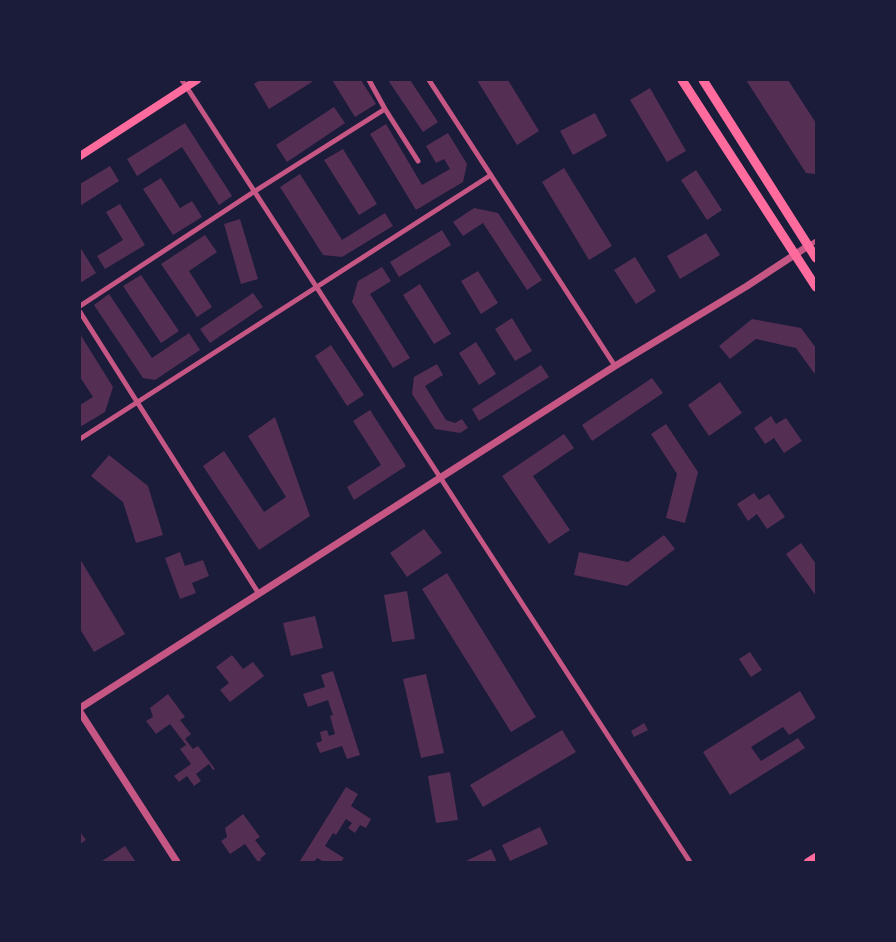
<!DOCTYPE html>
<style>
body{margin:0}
#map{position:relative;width:896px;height:942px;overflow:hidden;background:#1b1b3a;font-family:Ubuntu,sans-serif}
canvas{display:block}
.frame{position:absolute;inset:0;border:81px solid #1b1b3a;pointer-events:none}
</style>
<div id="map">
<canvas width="896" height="942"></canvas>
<div class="frame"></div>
</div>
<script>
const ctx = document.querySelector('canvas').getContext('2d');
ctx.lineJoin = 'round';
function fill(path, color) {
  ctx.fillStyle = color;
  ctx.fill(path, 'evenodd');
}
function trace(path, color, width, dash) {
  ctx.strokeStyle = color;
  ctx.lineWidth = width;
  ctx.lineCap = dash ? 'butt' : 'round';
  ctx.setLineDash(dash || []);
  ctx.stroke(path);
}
const building = new Path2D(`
 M260,80H311L312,82L269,109L254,84Z
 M332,80H361L376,104L355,117Z
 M388,80H410L438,122L423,132Z
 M477,80H508L539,131L517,145Z
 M746,80H788L816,123V174L806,173Z
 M650,88L686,151L667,162L630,100Z
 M334,107L345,123L287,162L276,145Z
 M595,113L607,136L573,155L560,131Z
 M185,123L232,196L219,205L182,147L137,176L127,159Z
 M386,124L422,185L450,169L444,159L436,163L426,146L448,133L467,164L463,182L416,210L370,134Z
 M343,149L377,204L359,215L324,160Z
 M110,166L119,181L80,206V184Z
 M564,168L612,246L589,260L542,182Z
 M696,170L722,210L707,220L681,180Z
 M300,174L342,240L385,213L393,226L342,257L323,255L280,187Z
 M161,178L180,208L192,201L202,217L173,235L143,189Z
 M120,204L145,245L105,269L97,256L123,240L106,212Z
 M474,208L498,213L542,280L527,290L483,223L463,236L453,222Z
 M240,219L258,279L241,284L224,224Z
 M442,230L451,245L399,277L390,262Z
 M706,233L720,255L680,279L667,256Z
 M205,235L217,252L189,271L212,307L197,317L161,264Z
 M80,247L96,273L80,283Z
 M635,257L656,291L636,304L614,270Z
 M382,267L391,281L370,294L410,358L393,368L352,302L358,281Z
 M478,271L498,303L481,314L461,281Z
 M141,275L179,331L161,343L123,286Z
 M420,284L451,334L434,344L403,295Z
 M253,293L263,307L210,343L200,329Z
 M109,294L152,358L189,333L200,350L155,380L143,378L94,305Z
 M512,318L532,351L515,361L495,329Z
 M752,319L801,328L816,348V372L814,373L796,348L756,339L730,359L719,346Z
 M80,334L113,387L105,412L80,427V405L93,397L80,377Z
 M476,342L496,374L479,385L459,353Z
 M331,345L364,395L347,406L315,356Z
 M437,364L443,375L425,386L446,420L455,423L462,419L468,428L460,433L435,429L412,394L414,377Z
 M541,365L549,377L479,421L472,409Z
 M652,378L663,393L592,441L582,425Z
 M720,382L742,413L709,436L688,405Z
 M370,410L406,466L354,500L347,487L381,465L353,421Z
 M771,416L776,424L786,418L802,441L784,453L774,438L765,444L754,428Z
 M275,417L310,516L259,550L203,466L224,451L264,512L286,497L248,436Z
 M666,424L698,472L685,523L666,518L677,474L651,434Z
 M564,434L574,448L533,476L570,530L549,544L502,476Z
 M109,455L148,486L163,535L136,543L123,502L91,476Z
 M754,493L759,500L769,494L785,517L767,529L757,514L748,521L737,504Z
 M424,529L442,553L407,577L390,553Z
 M664,535L675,549L627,586L574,575L579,552L628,562Z
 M801,543L816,564V596L786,554Z
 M180,552L185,566L203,560L209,576L192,583L196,593L180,599L165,558Z
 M80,559L125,634L94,652L80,629Z
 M447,573L536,717L511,732L422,589Z
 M407,591L415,639L392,642L384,595Z
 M315,616L323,648L291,656L283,623Z
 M750,652L762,670L751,677L739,659Z
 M232,655L243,669L253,662L264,676L230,702L220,690L229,683L216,667Z
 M333,671L360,755L347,759L342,746L320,753L316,743L322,741L320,732L327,730L329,736L335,734L330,716L333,715L328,700L308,707L303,694L325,687L321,675Z
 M426,674L444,753L421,758L403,679Z
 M800,691L816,718L789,735L783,727L751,747L761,761L798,738L805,748L730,795L703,752Z
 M168,694L185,717L180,720L191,734L185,739L193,749L198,746L215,769L213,770L209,764L196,774L201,781L194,786L187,776L179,782L174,776L191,764L180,749L186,745L170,724L156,734L146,721L153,717L150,708Z
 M644,723L648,730L634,737L631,731Z
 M562,730L576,752L483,807L470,785Z
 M450,772L458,820L436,823L428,776Z
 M346,787L358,794L351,806L371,819L366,828L360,825L355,833L348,828L352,823L346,819L336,835L333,833L325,846L344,858L341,862H324L317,858L314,862H301L300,861Z
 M243,814L260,837L255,840L266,854L260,859L262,862H258L245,844L230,854L221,841L227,837L225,828Z
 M540,827L548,844L510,861L502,845Z
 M80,832L86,840L80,844Z
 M125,846L136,862H103L102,861Z
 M491,849L497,862H464Z`);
const minor = new Path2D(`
 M182,80L690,862
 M369,80L385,109L418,161
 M429,80L615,366
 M808,246L816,241
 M80,306L252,193L385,109
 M80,312L259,594
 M80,439L491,175`);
const tertiary = new Path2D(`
 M80,708L615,366L747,286L808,246
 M80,712L177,862`);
const secondary = new Path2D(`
 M80,156L197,80
 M808,862L816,857`);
const primary = new Path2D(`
 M682,80L816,287
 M703,80L816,258`);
fill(building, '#542f53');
trace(minor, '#c65784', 5);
trace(tertiary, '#c65784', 7);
trace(secondary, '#ff6b9d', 8);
trace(primary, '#ff6b9d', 9);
</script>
